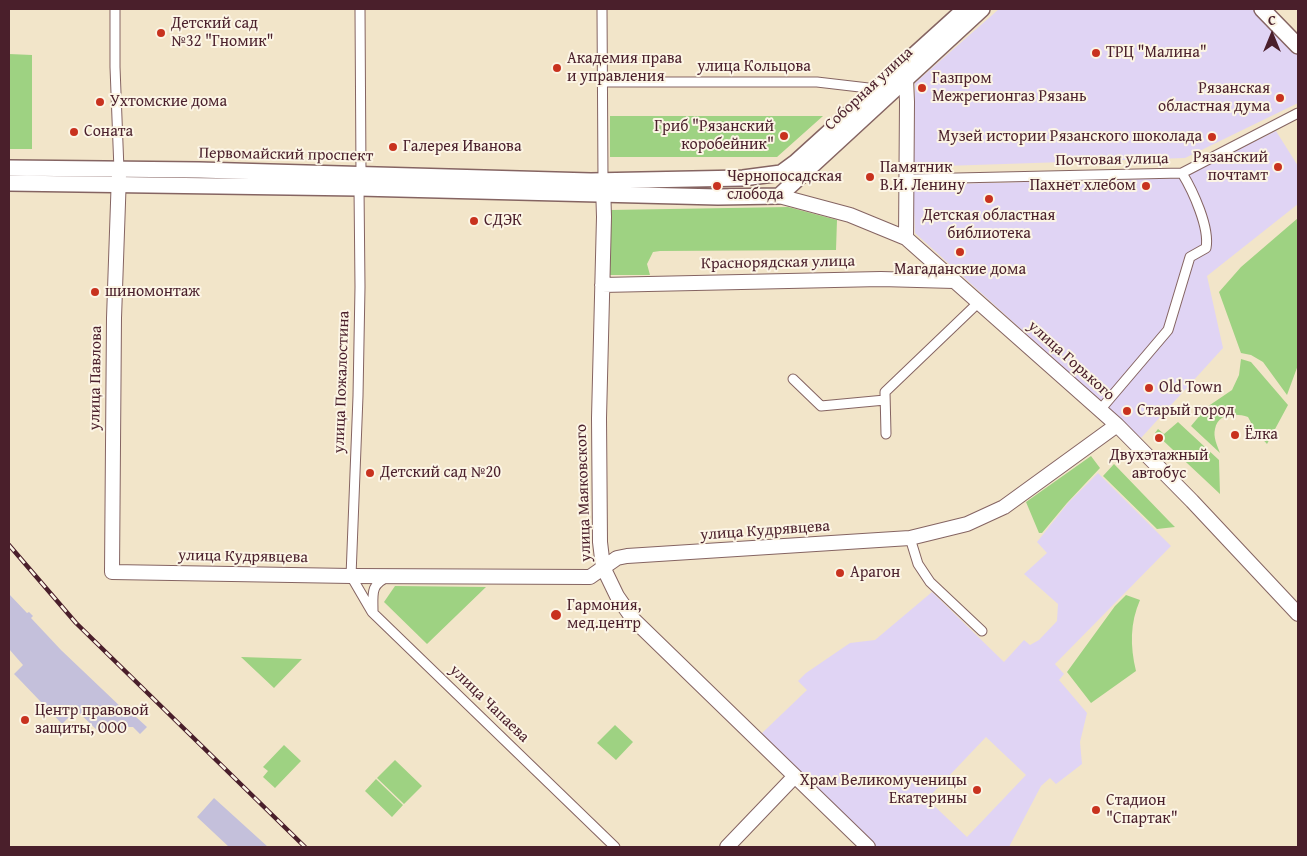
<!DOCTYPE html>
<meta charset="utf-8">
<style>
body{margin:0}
#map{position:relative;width:1307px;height:856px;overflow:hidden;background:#f2e5c9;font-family:"Gentium Book Plus",serif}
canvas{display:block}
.frame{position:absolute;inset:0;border:10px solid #4a1f2b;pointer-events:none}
.north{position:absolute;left:1247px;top:10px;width:50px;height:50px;-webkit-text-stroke:4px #fcf5e5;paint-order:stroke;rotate:0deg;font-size:14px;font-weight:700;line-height:20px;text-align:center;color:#4a1f2b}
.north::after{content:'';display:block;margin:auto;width:18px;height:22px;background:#4a1f2b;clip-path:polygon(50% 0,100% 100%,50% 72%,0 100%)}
</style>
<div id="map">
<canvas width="1307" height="856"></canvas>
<div class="frame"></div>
<div class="north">С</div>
</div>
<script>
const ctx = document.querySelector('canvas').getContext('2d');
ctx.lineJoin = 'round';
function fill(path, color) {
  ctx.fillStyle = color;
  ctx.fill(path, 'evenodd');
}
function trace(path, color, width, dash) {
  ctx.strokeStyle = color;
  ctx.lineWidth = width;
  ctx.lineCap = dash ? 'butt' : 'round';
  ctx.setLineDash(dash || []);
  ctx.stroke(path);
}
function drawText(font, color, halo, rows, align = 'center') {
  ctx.font = font + ' "Gentium Book Plus",serif';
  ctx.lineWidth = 4;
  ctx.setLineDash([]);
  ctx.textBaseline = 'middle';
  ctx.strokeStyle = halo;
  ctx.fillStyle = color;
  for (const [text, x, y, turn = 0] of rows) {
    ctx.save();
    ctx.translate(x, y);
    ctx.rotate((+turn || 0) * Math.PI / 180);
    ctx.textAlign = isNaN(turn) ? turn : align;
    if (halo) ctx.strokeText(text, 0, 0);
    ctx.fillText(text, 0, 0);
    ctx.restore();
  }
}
const built = new Path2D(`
 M999,9H1255L1298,52V103L1185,158L914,167L915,83Z
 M1276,131L1298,166V204L1207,276L1223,348L1141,438L915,233L913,185L1181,178Z
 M1098,473L1171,546L1055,664L1064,674L1059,680L1087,713L1080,742L1082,764L1056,784L1050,778L1041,786L1009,847H876L760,735L807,690L798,681L806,673L850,643L875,640L932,592L1004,662L1024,640L1030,645L1039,640L1057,621L1058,604L1024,574L1047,553L1037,542L1068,503ZM986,737L1026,775L967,837L927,799Z`);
const industrial = new Path2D(`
 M9,594L27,613L29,612L33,616L31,618L61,650L123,709L125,707L147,727L140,734L133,727H128L120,735L108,723L99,732L76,710L62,724L18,678L14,674L23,665L9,649Z
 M214,798L268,847H229L197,817Z`);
const green = new Path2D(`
 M9,54L32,55V149H9Z
 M610,116H823L777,157H610Z
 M788,207L837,220L836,250L660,251L653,252L647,264L650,275H610V210Z
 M1298,218V365L1287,395L1263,362L1251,355L1241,353L1219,292L1241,267Z
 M1241,359L1251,362L1288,405L1267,444L1256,432L1248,417C1236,413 1218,413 1215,429C1213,437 1217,445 1220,453L1191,426L1207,407L1232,390L1239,375Z
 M1178,422L1219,460L1220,494L1155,433L1158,429L1164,434Z
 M1091,456L1100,468L1067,503L1042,533H1039L1026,502Z
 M1114,464L1168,520L1175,527L1157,529L1103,476Z
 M395,586L486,587L427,644L384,602Z
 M1126,595L1140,600C1130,623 1130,646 1136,671L1091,703L1067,672L1115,606Z
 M241,657L302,659L274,688Z
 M615,725L633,742L616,760L597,743Z
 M284,745L301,761L275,788L263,777L268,771L263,767Z
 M395,760L422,786L404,804L377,778Z
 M376,779L403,805L392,817L365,791Z`);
const street = new Path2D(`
 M115,9V67L119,170
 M360,9L361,174
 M602,9L603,180
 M602,82H817L877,89
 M912,179L1182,173L1298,113
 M359,188L360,287L358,396L351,576L372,612L615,847
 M793,379L821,406L885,400
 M1100,410L1168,330L1190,257L1206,248C1210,228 1193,191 1182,173
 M886,434L885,392L979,302
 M910,538L918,564L930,582L982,631
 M373,611C373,595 370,584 388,577`);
const secondary = new Path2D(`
 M906,79L907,102L906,238
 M119,174L114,318L112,572L351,576L590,577L617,558L627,556L910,538L967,524L1004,507L1117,425
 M603,184L604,217L599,418L600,542L603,567L617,596L633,619L868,847
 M779,196L850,215L906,238L1117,425L1192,501L1298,614
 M602,285L881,279L954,281
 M727,847L794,777`);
const primary = new Path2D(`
 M1262,9L1298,46
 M9,168L199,170L591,181L743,178L781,173L796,162L965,9
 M9,183L359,188L718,197L779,196L982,9`);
const rail = new Path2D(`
 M9,545L76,623L305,847`);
const markers = [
 [161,33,5,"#c8321e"],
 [1096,53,5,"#c8321e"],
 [557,68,5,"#c8321e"],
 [922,88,5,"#c8321e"],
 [1280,98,5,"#c8321e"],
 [100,102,5,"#c8321e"],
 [74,132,5,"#c8321e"],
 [784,136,5,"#c8321e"],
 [1212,137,5,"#c8321e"],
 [393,147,5,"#c8321e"],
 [1278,167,5,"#c8321e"],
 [870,177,5,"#c8321e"],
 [717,186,5,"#c8321e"],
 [1146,186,5,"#c8321e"],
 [989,199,5,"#c8321e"],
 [474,221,5,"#c8321e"],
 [960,252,5,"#c8321e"],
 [95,292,5,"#c8321e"],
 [1149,388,5,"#c8321e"],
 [1127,411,5,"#c8321e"],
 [1235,435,5,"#c8321e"],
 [1159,438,5,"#c8321e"],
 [370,473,5,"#c8321e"],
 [840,573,5,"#c8321e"],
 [556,615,6,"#c8321e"],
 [25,720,5,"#c8321e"],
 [977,790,5,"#c8321e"],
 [1096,810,5,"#c8321e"]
];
const poiNames = [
 ["Детский сад",171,24],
 ["№32 \"Гномик\"",171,42],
 ["ТРЦ \"Малина\"",1106,53],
 ["Академия права",567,59],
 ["и управления",567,77],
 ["Газпром",932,79],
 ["Межрегионгаз Рязань",932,97],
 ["Рязанская",1270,89,"right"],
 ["областная дума",1270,107,"right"],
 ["Ухтомские дома",110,102],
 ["Гриб \"Рязанский",774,127,"right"],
 ["коробейник\"",774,145,"right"],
 ["Соната",84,132],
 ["Музей истории Рязанского шоколада",1202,137,"right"],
 ["Галерея Иванова",403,147],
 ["Рязанский",1268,158,"right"],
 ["почтамт",1268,176,"right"],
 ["Памятник",880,168],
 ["В.И. Ленину",880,186],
 ["Чернопосадская",727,177],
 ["слобода",727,195],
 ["Пахнет хлебом",1136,186,"right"],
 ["Детская областная",989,216,"center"],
 ["библиотека",989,234,"center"],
 ["СДЭК",484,221],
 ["Магаданские дома",960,270,"center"],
 ["шиномонтаж",105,292],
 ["Old Town",1159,388],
 ["Старый город",1137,411],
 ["Ёлка",1245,435],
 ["Двухэтажный",1159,456,"center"],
 ["автобус",1159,474,"center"],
 ["Детский сад №20",380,473],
 ["Арагон",850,573],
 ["Гармония,",567,606],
 ["мед.центр",567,624],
 ["Центр правовой",35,711],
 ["защиты, ООО",35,729],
 ["Храм Великомученицы",967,781,"right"],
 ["Екатерины",967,799,"right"],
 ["Стадион",1106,801],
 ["\"Спартак\"",1106,819]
];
const streetNames = [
 ["улица Кольцова",754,67],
 ["Соборная улица",869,89,-43],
 ["Первомайский проспект",286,155,1],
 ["Почтовая улица",1112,160,-1],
 ["Краснорядская улица",778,263,-1],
 ["улица Горького",1071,361,42],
 ["улица Павлова",96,378,-89],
 ["улица Пожалостина",342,382,-88],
 ["улица Маяковского",584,493,-92],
 ["улица Кудрявцева",765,531,-4],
 ["улица Кудрявцева",243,557,1],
 ["улица Чапаева",489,704,44]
];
fill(built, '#e0d4f4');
fill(industrial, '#c4c0db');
fill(green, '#9ed282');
trace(street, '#856462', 11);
trace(secondary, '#856462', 16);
trace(primary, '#856462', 18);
trace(street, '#fff', 9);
trace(secondary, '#fff', 14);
trace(primary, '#fff', 15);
trace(rail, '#4a1f2b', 4.5);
trace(rail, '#fcf5e5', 2.5, [8]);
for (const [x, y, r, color] of markers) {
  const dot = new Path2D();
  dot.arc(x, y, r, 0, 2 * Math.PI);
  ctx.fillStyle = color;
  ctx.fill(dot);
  trace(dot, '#fcf5e5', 2);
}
drawText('16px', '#4a1f2b', '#fcf5e5', poiNames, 'left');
drawText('16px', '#4a1f2b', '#fcf5e5', streetNames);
</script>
